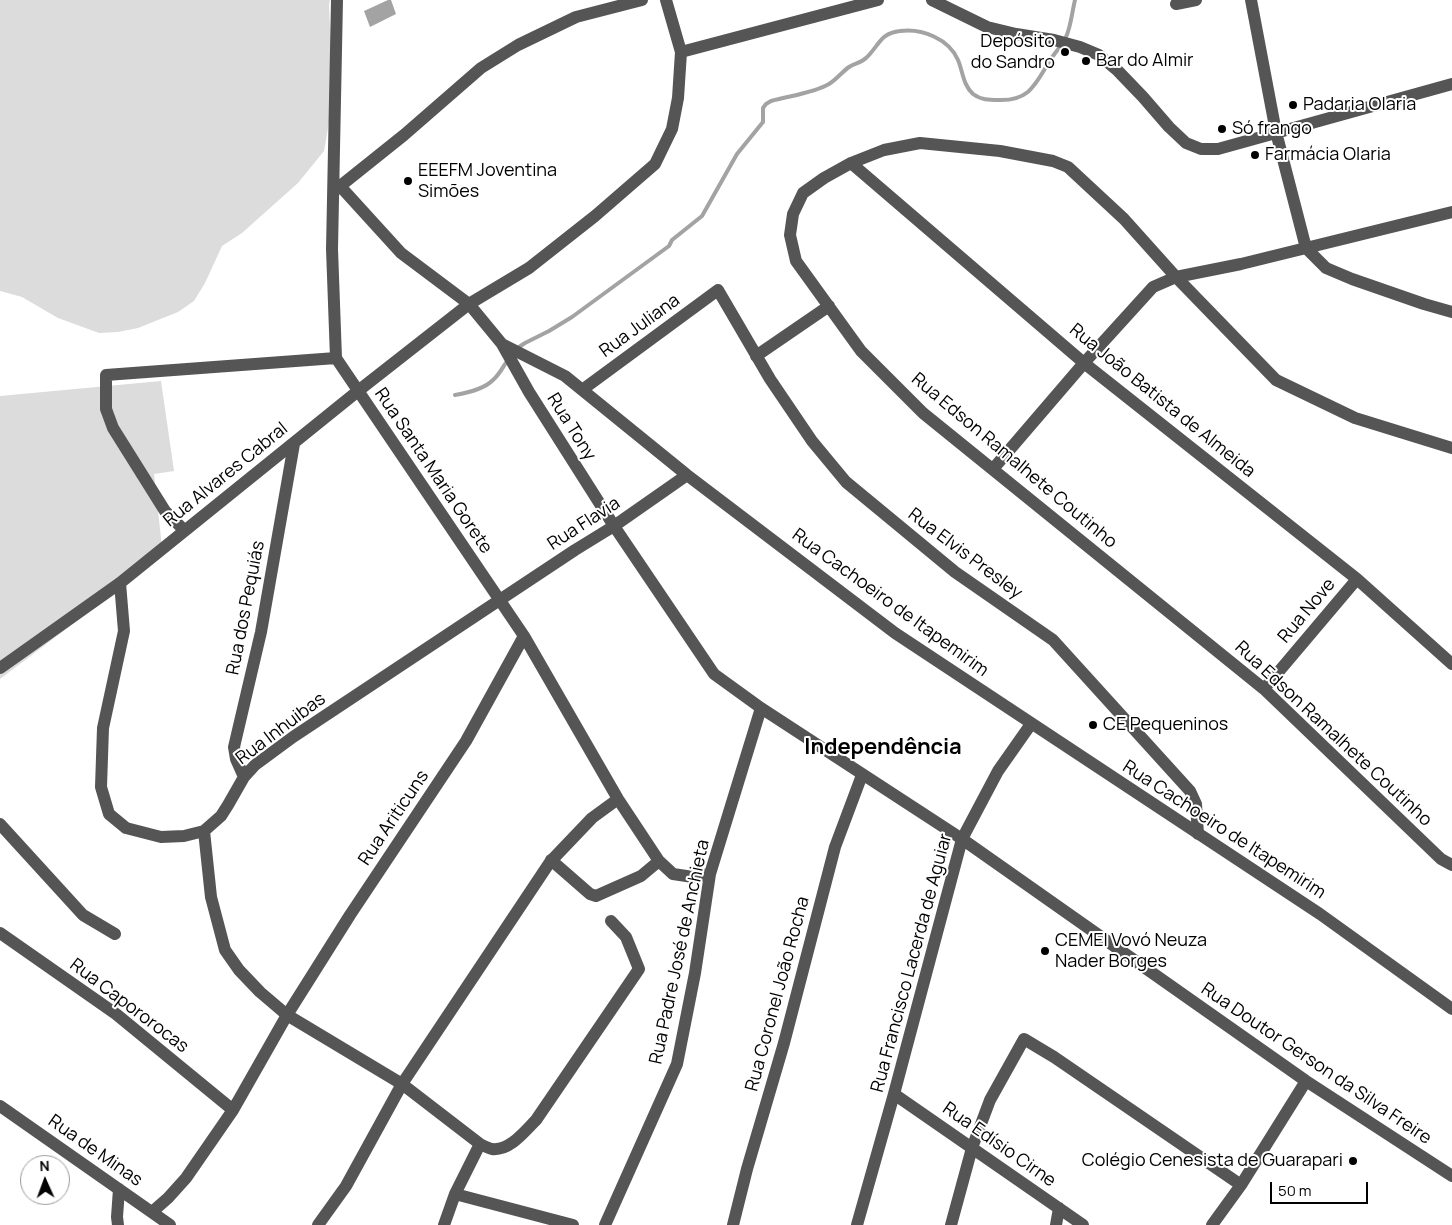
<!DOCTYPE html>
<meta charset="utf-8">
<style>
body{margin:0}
#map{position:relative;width:1452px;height:1225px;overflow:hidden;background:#fff;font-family:Manrope,sans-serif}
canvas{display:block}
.north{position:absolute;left:20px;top:1155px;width:50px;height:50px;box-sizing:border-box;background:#fff;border:1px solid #999;border-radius:50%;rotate:358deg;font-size:14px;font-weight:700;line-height:20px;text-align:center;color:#000}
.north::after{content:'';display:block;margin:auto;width:18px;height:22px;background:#000;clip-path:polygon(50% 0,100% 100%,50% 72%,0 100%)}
.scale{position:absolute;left:1270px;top:1182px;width:98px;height:22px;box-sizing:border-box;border:2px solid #000;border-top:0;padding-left:6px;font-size:15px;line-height:18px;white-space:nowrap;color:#000;-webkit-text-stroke:4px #fff;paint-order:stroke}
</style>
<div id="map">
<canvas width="1452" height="1225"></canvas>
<div class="north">N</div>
<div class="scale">50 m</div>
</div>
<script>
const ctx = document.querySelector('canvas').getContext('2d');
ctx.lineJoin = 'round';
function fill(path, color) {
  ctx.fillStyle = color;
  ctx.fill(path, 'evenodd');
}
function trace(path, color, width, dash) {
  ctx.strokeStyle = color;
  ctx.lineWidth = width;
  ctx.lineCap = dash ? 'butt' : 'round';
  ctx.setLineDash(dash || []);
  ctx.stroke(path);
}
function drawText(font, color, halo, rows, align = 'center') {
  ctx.font = font + ' Manrope,sans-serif';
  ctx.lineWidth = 4;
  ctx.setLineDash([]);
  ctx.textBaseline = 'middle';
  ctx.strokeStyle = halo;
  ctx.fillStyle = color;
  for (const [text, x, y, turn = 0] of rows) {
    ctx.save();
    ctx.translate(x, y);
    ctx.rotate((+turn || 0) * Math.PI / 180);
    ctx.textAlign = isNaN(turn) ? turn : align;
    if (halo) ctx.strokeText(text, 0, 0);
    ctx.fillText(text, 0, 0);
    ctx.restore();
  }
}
const green = new Path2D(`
 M0,0H330L329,5L333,99L324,151L298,183L242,233L222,246L205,283L194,301L178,312L138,328L118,332L99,333L58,318L22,297L0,291Z
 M161,381L174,471L154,474L163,556L0,679V396Z`);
const water = new Path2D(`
 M388,0H391L396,14L370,27L364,11Z`);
const stream = new Path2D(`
 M516,349L525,343L549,331L572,317L669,246L672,240L702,216L737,154L763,122V108L766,104L771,101C789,96 814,93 829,84C837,79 842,72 849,67C855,63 861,63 866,58C879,46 880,33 900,31C922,28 949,39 958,60C963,72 963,85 973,94C981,100 989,100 999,100C1029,101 1035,85 1049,62C1054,53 1062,46 1066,37C1071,26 1072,12 1075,0
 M455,395C467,393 484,389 493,380C499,375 503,367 507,361`);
const minor = new Path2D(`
 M337,0L332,249L336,358L524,636L618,799L659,861L673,874L693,877L710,874
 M932,0L987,27L1016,34L1054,40L1080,47L1099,55L1118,71L1143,97L1169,127L1186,143L1201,149H1218L1452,84
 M1251,0L1276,132L1306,248L1326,268L1352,279L1424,304L1452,312
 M1176,4L1196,0
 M681,52L878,0
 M851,163L1084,363L1357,579L1452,664
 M340,186L401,253L469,304L502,344L565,376L687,475L895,633L1320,914L1452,1009
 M334,191L404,135L481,68L518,45L576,17L642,0
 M502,344L529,392L614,526L714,674L761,708L962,839L1306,1081L1452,1176
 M756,356L829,306
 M582,390L718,290L770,379L812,441L846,482L955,572L1053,640L1190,791L1196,804L1198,834
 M1452,448L1355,418L1276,380L1176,277L1124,219L1068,167L1053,161L1000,151L920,143L884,150L851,163L824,178L803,193L793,214L790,235L796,261L861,351L923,413L1264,689L1441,859L1452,865
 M993,469L1084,363L1153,287L1176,277L1241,264L1452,212
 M185,530L181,527L165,511L113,428L106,409V375L336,358
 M120,583L124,631L103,728L101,787L109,814L126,828L161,837L184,836L204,831L221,816L228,805L244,777L255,765L293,737L575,550L614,526L687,475
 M0,668L120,583L358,391L469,304L529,268L595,216L655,164L672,129L678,98L681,52L666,0
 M1264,689L1357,579
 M244,777L236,759L234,747L261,632L294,444
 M0,824L83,915L115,934
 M204,831L211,897L225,950L239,970L260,992L287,1015L402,1084L480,1144C484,1146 488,1148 492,1149C510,1151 525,1131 536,1120L639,969L626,937L611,921
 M551,860L590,894L596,896L641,876L659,861
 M0,933L116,1014L233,1110
 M894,1094L1083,1225
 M0,1106L170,1225
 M455,1194L573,1225
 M152,1212L168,1198L186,1178L233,1110L287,1015L350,915L466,741L524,636
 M118,1225L117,1217L119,1189
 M318,1225L346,1186L402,1084L550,862L592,818L618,799
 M444,1225L455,1194L480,1144
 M605,1225L677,1064L695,973L710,874L761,708
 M733,1225L747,1169L784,1043L835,847L862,775
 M857,1225L894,1094L962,839L998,771L1031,724
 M951,1225L972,1148L990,1100L1024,1039L1054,1057L1241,1185
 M1056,1225L1059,1208
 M1212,1225L1241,1185L1306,1081`);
const markers = [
 [1065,52,5,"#000"],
 [1086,61,5,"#000"],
 [1293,105,5,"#000"],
 [1222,129,5,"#000"],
 [1255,155,5,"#000"],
 [408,181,5,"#000"],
 [1093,725,5,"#000"],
 [1045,951,5,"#000"],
 [1353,1161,5,"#000"]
];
const poiNames = [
 ["Depósito",1055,42,"right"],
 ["do Sandro",1055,63,"right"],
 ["Bar do Almir",1096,61],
 ["Padaria Olaria",1303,105],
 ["Só frango",1232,129],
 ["Farmácia Olaria",1265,155],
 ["EEEFM Joventina",418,171],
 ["Simões",418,192],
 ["CE Pequeninos",1103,725],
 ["CEMEI Vovó Neuza",1055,941],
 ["Nader Borges",1055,962],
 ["Colégio Cenesista de Guarapari",1343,1161,"right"]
];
const streetNames = [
 ["Rua Juliana",640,326,-36],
 ["Rua João Batista de Almeida",1162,401,39],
 ["Rua Tony",571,427,58],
 ["Rua Edson Ramalhete Coutinho",1014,461,40],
 ["Rua Santa Maria Gorete",433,471,56],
 ["Rua Alvares Cabral",226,475,-39],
 ["Rua Flavia",584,524,-33],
 ["Rua Elvis Presley",965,554,37],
 ["Rua Cachoeiro de Itapemirim",890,603,36],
 ["Rua dos Pequiás",246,608,-79],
 ["Rua Nove",1307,611,-50],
 ["Rua Inhuibas",281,729,-37],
 ["Rua Edson Ramalhete Coutinho",1333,734,43],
 ["Rua Ariticuns",394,818,-56],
 ["Rua Cachoeiro de Itapemirim",1224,830,33],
 ["Rua Padre José de Anchieta",680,952,-78],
 ["Rua Francisco Lacerda de Aguiar",912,963,-75],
 ["Rua Coronel João Rocha",778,994,-75],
 ["Rua Capororocas",129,1006,37],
 ["Rua Doutor Gerson da Silva Freire",1316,1064,34],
 ["Rua Edísio Cirne",999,1145,35],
 ["Rua de Minas",95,1151,35]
];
const districtNames = [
 ["Independência",883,748]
];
fill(green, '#dcdcdc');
fill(water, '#a3a3a3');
trace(stream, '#a3a3a3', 4);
trace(minor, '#555', 12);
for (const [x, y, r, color] of markers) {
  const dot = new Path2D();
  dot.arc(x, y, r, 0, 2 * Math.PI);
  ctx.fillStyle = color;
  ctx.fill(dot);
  trace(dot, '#fff', 2);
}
drawText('18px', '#000', '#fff', poiNames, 'left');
drawText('18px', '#000', '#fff', streetNames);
drawText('bold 22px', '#000', '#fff', districtNames);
</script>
